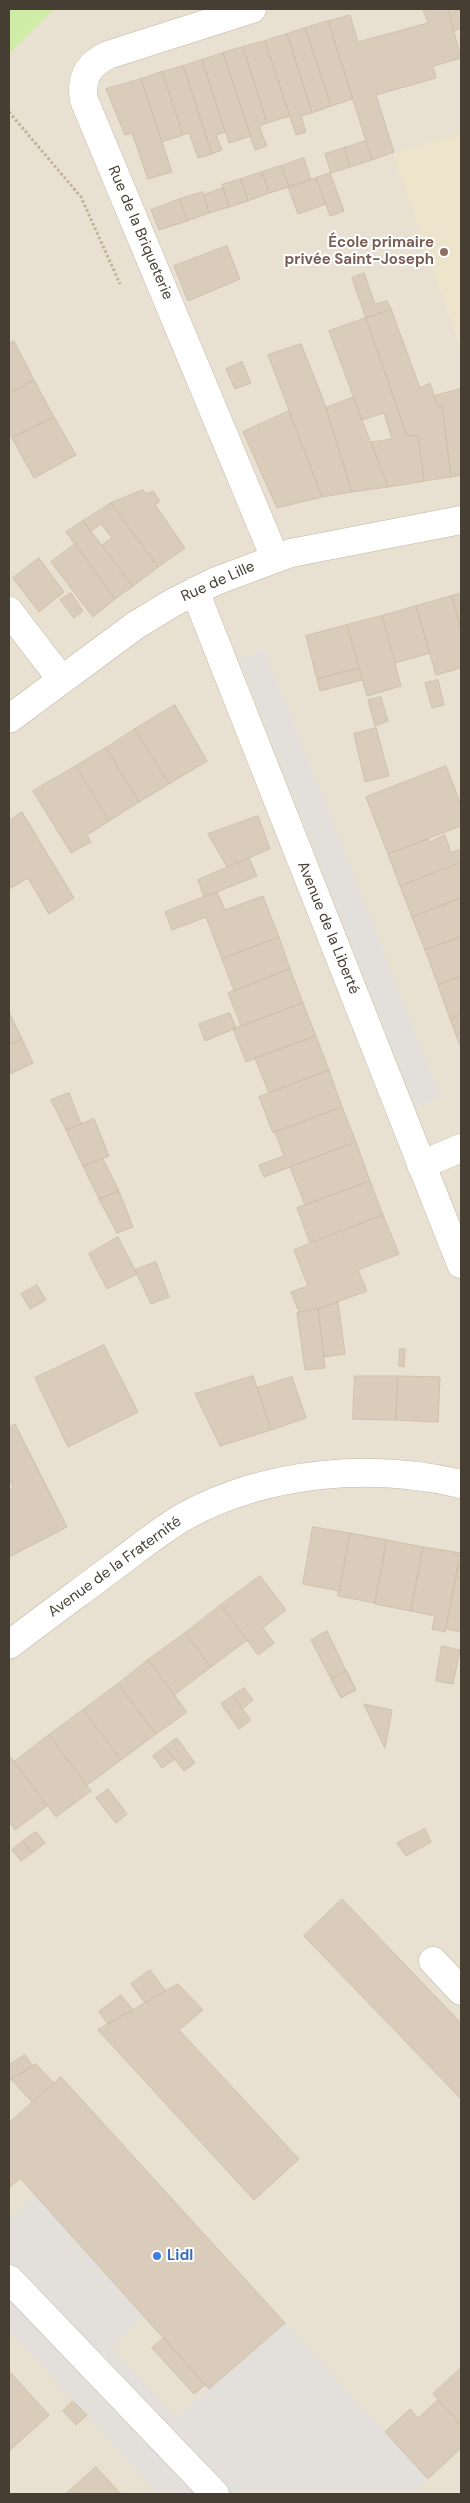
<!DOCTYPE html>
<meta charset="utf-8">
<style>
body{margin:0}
#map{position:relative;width:470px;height:2503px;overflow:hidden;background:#f3eee3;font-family:"DM Sans",sans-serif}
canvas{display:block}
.frame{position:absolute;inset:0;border:10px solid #463e33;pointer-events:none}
</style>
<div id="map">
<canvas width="470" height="2503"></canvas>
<div class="frame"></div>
</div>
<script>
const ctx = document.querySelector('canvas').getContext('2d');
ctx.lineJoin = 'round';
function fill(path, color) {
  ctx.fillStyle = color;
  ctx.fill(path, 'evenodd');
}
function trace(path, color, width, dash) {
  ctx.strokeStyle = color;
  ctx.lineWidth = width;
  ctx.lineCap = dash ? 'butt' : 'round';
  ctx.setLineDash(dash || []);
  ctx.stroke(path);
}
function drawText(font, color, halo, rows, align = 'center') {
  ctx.font = font + ' "DM Sans",sans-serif';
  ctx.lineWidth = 4;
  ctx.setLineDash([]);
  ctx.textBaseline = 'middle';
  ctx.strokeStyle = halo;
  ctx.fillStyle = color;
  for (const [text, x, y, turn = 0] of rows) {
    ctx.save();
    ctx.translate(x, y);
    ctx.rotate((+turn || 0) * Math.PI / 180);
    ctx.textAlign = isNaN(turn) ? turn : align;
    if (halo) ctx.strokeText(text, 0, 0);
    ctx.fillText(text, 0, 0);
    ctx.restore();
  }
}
const residential = new Path2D(`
 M54,9H461V2494H9V54Z`);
const education = new Path2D(`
 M461,134V351L393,153Z`);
const green = new Path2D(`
 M9,9H54L9,54Z`);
const parking = new Path2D(`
 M264,649L441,1097L416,1107L239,659Z
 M35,2196L144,2316L111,2347L176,2418L285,2323L428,2479L412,2494H159L9,2330V2220Z`);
const building = new Path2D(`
 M423,9H448L461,58L433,66L436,78L376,95L394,152L372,160L328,21L350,15L358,42L428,23Z
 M448,9H461V28L455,31Z
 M328,21L353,99L331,106L305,28Z
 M305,28L331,106L312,113L287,34Z
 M287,34L312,113L301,116L306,132L296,135L265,41Z
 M265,41L290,116L267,123L243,47Z
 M243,47L267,123L259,126L267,146L255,150L223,53Z
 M223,53L251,136L229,143L202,60Z
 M202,60L225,132L216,135L222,150L212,154L183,66Z
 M183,66L212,154L198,158L189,133L183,135L162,72Z
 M162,72L183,135L162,142L141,79Z
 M141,79L172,172L148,179L132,133L125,135L106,89Z
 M366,141L372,160L350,167L344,148Z
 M344,148L350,167L331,173L325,154Z
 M304,158L311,180L289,187L281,166Z
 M281,166L289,187L269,193L262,172Z
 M262,172L269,193L248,201L241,179Z
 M330,173L344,211L330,216L316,178Z
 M316,178L326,204L298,214L288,187Z
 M241,179L248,201L229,207L222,185Z
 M223,188L229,207L209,213L204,195Z
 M203,192L209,213L187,221L180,199Z
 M180,199L187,221L159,230L151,210Z
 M227,246L240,279L188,301L174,266Z
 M364,273L375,304L387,301L391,309L366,318L352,278Z
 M391,309L420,388L430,383L438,407L442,406L451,477L424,481L418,435L407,436L366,318Z
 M366,318L407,436L418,435L424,481L388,487L371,442L392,439L384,413L362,420L329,331Z
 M14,341L34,380L9,394V344Z
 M301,344L323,399L352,492L322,497L268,355Z
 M242,362L251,383L235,389L226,369Z
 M34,380L54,417L12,438L9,432V394Z
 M461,389V475L451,477L442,406L438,407L434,396Z
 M354,397L362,420L388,487L352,492L326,408Z
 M289,411L322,497L277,508L243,432Z
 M54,417L76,455L34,478L12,438Z
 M143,490L147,494L153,491L160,501L155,505L185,548L158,567L111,503Z
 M111,503L158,567L133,586L102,545L112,538L101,524L91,531L83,521Z
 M83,521L133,586L115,599L66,532Z
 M75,544L115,599L93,617L51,562Z
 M39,558L64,592L39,612L13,578Z
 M71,593L83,611L74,618L60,600Z
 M461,593V631L452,596Z
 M452,596L461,631V668L436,675L416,606Z
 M416,606L430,653L395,663L382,616Z
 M382,616L401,686L367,696L347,625Z
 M347,625L359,668L317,679L306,636Z
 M359,668L362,680L320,691L317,679Z
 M438,680L444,705L432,708L425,683Z
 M381,697L388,721L375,726L368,700Z
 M175,705L207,761L169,784L135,729Z
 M376,728L389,776L365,782L354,734Z
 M135,729L169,784L139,802L106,748Z
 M106,748L139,802L109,821L76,766Z
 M76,766L109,821L87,835L91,842L71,853L33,791Z
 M446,766L461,805V826L388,854L366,797Z
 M22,812L74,898L49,914L28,878L9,889V821Z
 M258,816L270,849L227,867L208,834Z
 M445,835L451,853L461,849V862L400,886L388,854L428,839L429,842Z
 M249,858L257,876L204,897L198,880Z
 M461,863V898L412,917L400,886Z
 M217,892L225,910L263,896L279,937L222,959L206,917L172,930L165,912Z
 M461,898V937L425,950L412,917Z
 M279,937L290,969L234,991L222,959Z
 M461,937V976L438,985L425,950Z
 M290,969L303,1003L241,1026L228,993Z
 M461,976V1015L450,1019L438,985Z
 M303,1003L316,1036L246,1062L233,1029Z
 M9,1012L22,1039L9,1045Z
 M230,1013L236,1028L205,1041L199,1024Z
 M461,1015V1048L450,1019Z
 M316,1036L329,1070L269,1093L255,1058Z
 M22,1039L33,1063L10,1074L9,1045Z
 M329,1070L342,1107L273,1133L259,1097Z
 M69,1093L81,1124L66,1130L51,1100Z
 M342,1107L356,1142L264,1177L259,1165L284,1156L275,1132Z
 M94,1119L109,1156L83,1166L66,1130Z
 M356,1142L370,1181L305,1205L290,1167Z
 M103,1159L119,1191L99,1199L83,1166Z
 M370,1181L383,1215L310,1243L297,1208Z
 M119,1191L133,1227L117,1233L99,1199Z
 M383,1215L399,1254L358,1270L367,1291L318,1309L299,1312L291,1292L308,1286L294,1250Z
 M118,1237L137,1274L107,1289L89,1254Z
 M156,1262L169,1297L151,1304L135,1270Z
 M37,1285L46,1300L30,1309L21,1294Z
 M338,1302L345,1354L324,1357L318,1309Z
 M318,1309L325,1368L305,1370L297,1313Z
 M104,1345L138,1412L68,1447L35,1378Z
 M400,1349H405L404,1367L399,1366Z
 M253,1376L271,1430L220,1446L195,1394Z
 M355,1376H398L396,1420L353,1419Z
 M398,1376L440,1377L438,1422L396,1420Z
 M292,1377L306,1418L271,1430L257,1388Z
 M15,1424L67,1527L9,1557V1490L13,1487L9,1478V1428Z
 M313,1527L350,1533L340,1591L303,1584Z
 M350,1533L387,1540L375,1603L338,1596Z
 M387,1540L423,1547L411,1611L375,1604Z
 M423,1547L461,1553L445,1632L432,1629L435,1616L411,1611Z
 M458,1566H461V1632L446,1629Z
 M260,1576L286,1610L263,1628L274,1643L258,1655L221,1605Z
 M221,1605L247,1640L211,1667L185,1633Z
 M327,1631L346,1671L331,1679L311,1640Z
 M185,1633L211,1667L174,1695L148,1660Z
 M442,1646L460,1650L453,1684L436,1681Z
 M148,1660L187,1712L156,1734L118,1684Z
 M347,1671L356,1690L341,1698L331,1679Z
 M118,1684L156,1734L121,1760L83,1710Z
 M244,1688L253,1700L242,1709L233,1696Z
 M233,1696L251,1720L239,1729L221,1704Z
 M364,1704L392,1710L385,1748Z
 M83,1710L121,1760L87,1785L49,1735Z
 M49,1735L91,1791L56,1817L14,1762Z
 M177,1738L195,1763L184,1771L165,1747Z
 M165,1747L175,1759L162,1768L153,1756Z
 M9,1755L47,1806L15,1830L9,1822Z
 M108,1789L127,1814L116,1823L96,1798Z
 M425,1829L431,1842L406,1856L397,1843Z
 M36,1832L45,1843L32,1853L23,1841Z
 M23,1841L32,1853L21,1861L12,1850Z
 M342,1899L461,2023V2099L304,1936Z
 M150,1970L166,1991L145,2003L131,1984Z
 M178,1984L203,2010L179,2030L299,2159L254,2200L98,2030Z
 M121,1995L133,2010L108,2024L99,2012Z
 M25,2055L33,2066L9,2081V2065Z
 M36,2064L54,2083L32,2102L11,2079Z
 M61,2077L285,2323L209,2389L20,2178L9,2188V2123Z
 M164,2338L205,2385L194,2394L152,2348Z
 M461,2368V2425L433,2394Z
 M9,2371L49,2415L9,2451Z
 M438,2400L461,2425V2448L428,2479L385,2432L410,2409L418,2418Z
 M73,2401L87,2415L76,2425L63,2411Z
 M96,2467L121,2494H66Z`);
const path = new Path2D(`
 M9,112L81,197L120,284`);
const minor = new Path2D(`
 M252,9L108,55C89,64 80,78 84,100L275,558
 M195,591L461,1264
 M9,611L61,679
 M9,719L136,625L174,602L216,581L291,553L461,520
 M421,1165L461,1148
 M9,1645C44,1618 80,1592 116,1565C139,1548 162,1529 187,1515C269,1471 372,1463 461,1484
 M433,1961L461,1991
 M9,2279L215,2494`);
const markers = [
 [444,252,5,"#8d6e63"],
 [157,2256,5,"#3f7fe0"]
];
const streetNames = [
 ["Rue de la Briqueterie",140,233,67],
 ["Rue de Lille",218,582,-24],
 ["Avenue de la Liberté",328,928,68],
 ["Avenue de la Fraternité",115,1567,-36]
];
const educationNames = [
 ["École primaire",434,243],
 ["privée Saint-Joseph",434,260]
];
const shopNames = [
 ["Lidl",167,2256]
];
fill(residential, '#e8e0d1');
fill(education, '#eee4cb');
fill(green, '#cfeca7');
fill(parking, '#e3e0dc');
fill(building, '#d9ccbb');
trace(building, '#d1c1aa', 1);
trace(minor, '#c0b6a5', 29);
trace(path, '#c3b195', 3, [2.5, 2.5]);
trace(minor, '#fff', 28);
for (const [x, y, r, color] of markers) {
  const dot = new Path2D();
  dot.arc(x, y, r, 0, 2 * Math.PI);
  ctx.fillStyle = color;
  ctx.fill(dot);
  trace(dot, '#fff', 2);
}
drawText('15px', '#463e33', '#fff', streetNames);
drawText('bold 15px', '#785e54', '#fff', educationNames, 'right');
drawText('bold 15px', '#366cbe', '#fff', shopNames, 'left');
</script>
